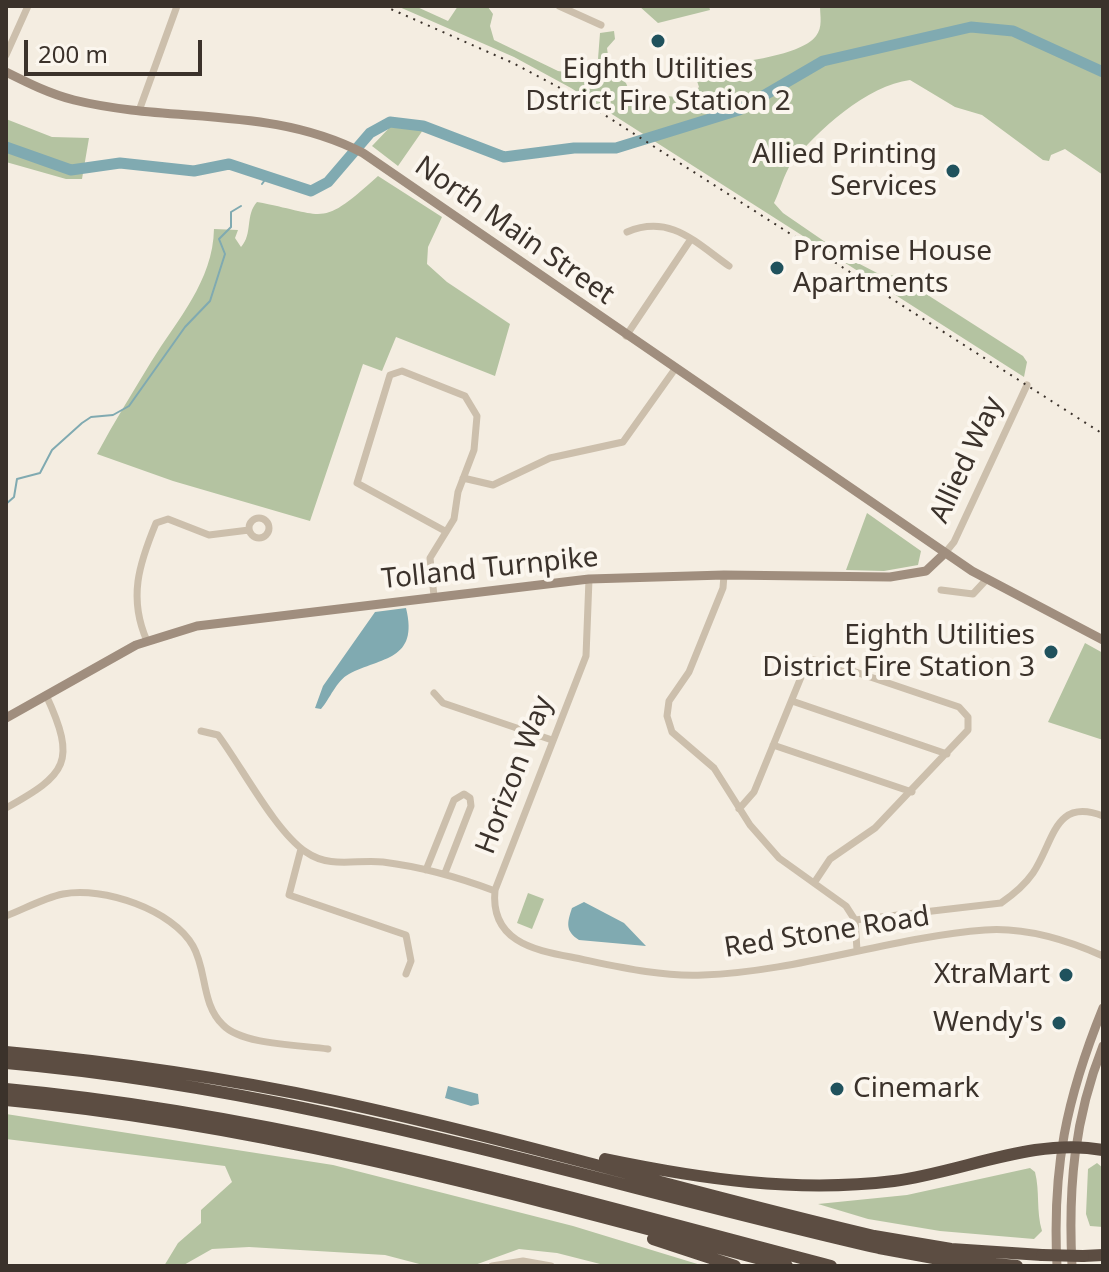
<!DOCTYPE html>
<style>
body{margin:0}
#map{position:relative;width:1109px;height:1272px;overflow:hidden;background:#f4ede1;font-family:"Noto Sans",sans-serif}
canvas{display:block}
.frame{position:absolute;inset:0;border:8px solid #3b322b;pointer-events:none}
.scale{position:absolute;left:24px;top:40px;width:178px;height:36px;box-sizing:border-box;border:4px solid #3b322b;border-top:0;padding-left:10px;font-size:24px;line-height:28px;white-space:nowrap;color:#3b322b;-webkit-text-stroke:6px #fbf6ee;paint-order:stroke}
</style>
<div id="map">
<canvas width="1109" height="1272"></canvas>
<div class="frame"></div>
<div class="scale">200 m</div>
</div>
<script>
const ctx = document.querySelector('canvas').getContext('2d');
ctx.lineJoin = 'round';
function fill(path, color) {
  ctx.fillStyle = color;
  ctx.fill(path, 'evenodd');
}
function trace(path, color, width, dash) {
  ctx.strokeStyle = color;
  ctx.lineWidth = width;
  ctx.lineCap = dash ? 'butt' : 'round';
  ctx.setLineDash(dash || []);
  ctx.stroke(path);
}
function drawText(font, color, halo, rows, align = 'center') {
  ctx.font = font + ' "Noto Sans",sans-serif';
  ctx.lineWidth = 8;
  ctx.setLineDash([]);
  ctx.textBaseline = 'middle';
  ctx.strokeStyle = halo;
  ctx.fillStyle = color;
  for (const [text, x, y, turn = 0] of rows) {
    ctx.save();
    ctx.translate(x, y);
    ctx.rotate((+turn || 0) * Math.PI / 180);
    ctx.textAlign = isNaN(turn) ? turn : align;
    if (halo) ctx.strokeText(text, 0, 0);
    ctx.fillText(text, 0, 0);
    ctx.restore();
  }
}
const green = new Path2D(`
 M397,6H415L448,21L458,6L488,7L493,14L490,26L494,40L558,71L578,74L598,59L600,33L614,31L615,39L607,48L610,70L626,83L632,98L641,106L666,96L689,98L699,87L696,78L703,69C730,62 799,58 816,36C823,27 820,16 820,6H1103V175L1065,149L1051,155L1049,161L1043,160L982,115L955,107L910,80C868,85 816,131 791,164C784,174 780,191 774,203L783,213L850,259L879,274L898,276L1023,356L1027,362L1024,377L571,88L514,57Z
 M639,6H709L710,10L658,23Z
 M6,119L52,137L89,138L82,179H66L6,162Z
 M392,125L423,130L398,166L372,146Z
 M378,176L442,217L428,247L427,264L447,282L510,324L495,376L396,337L382,371L363,364L310,521L173,481L97,454C114,422 133,392 151,362C177,320 213,281 214,229L238,230L235,238L241,247C253,234 245,215 257,202C328,215 319,229 378,176Z
 M867,513L921,551L918,565L884,571L846,570Z
 M1085,643L1103,653V740L1048,722Z
 M528,893L544,899L532,929L517,923Z
 M6,1114L333,1165L573,1226L704,1266H608L557,1253L519,1249L472,1266H427L385,1255L249,1247L212,1249L182,1266H164L178,1243L201,1223V1210L232,1182L225,1166L6,1139Z
 M1097,1163L1103,1168V1227L1090,1226L1086,1214L1088,1169Z
 M1030,1168L1035,1172C1040,1191 1036,1211 1042,1231L1034,1239L940,1231L868,1219L818,1204L907,1195Z`);
const water = new Path2D(`
 M406,608C419,661 381,657 349,674C336,681 330,699 321,709L315,708L323,686L375,612Z
 M584,902L624,923L646,946L579,940C565,931 567,923 572,908Z
 M448,1086L478,1094L479,1104L471,1106L445,1098Z`);
const stream = new Path2D(`
 M262,184L267,177
 M6,504L14,497L17,479L40,473L52,450L82,423L91,417L113,415L129,406L185,327L210,301L225,254L219,239L231,227V212L241,206`);
const river = new Path2D(`
 M6,147L71,170L120,163L194,171L229,164L311,191L328,182L370,133L390,122L423,126L504,157L574,148H616L739,110L823,61L971,27L1013,31L1103,72`);
const street = new Path2D(`
 M559,6L601,25
 M6,55L28,6
 M140,108L177,6
 M627,232C670,214 695,242 729,266
 M626,336L691,239
 M463,478L493,485L550,458L623,442L675,369
 M249 528a10 10 0 1 1 20 0a10 10 0 1 1-20 0Z
 M945,553L954,542L1027,385
 M724,575L723,588L689,672L669,701L667,716L672,732L714,768L750,825L779,858L846,906L855,920L857,950
 M589,579L586,656L495,890C490,940 532,950 571,957C615,966 658,977 703,975C796,972 892,937 985,930C1026,927 1067,940 1103,956
 M941,590L973,594L986,580
 M434,596L430,558L454,519L458,492L474,450L477,416L465,396L402,371L390,375L357,483L445,531
 M147,641C128,598 139,564 156,523L168,519L209,535L249,530
 M434,693L443,703L552,740
 M792,701L947,754
 M201,731L218,735C242,767 275,831 306,852C330,869 357,859 383,862C423,867 458,877 495,891
 M773,745L912,792
 M6,808C67,774 77,762 46,695
 M739,809L754,792L806,665L813,660L826,662L959,707L968,717V730L875,828L830,859L814,883
 M301,849L289,895L406,935L411,961L406,974
 M426,870L454,800L464,794L470,798L471,806L445,873
 M6,916C24,909 44,898 63,894C103,886 173,910 193,946C207,970 201,1004 223,1025C242,1045 301,1045 328,1049
 M855,920L1001,903C1014,894 1024,886 1033,873C1054,842 1054,797 1103,816
 M492,1266L523,1261L551,1266`);
const secondary = new Path2D(`
 M6,72C28,83 50,94 74,100C172,124 270,105 363,153L972,571L1103,640
 M6,718L136,645L197,626L589,579L724,575L890,577L926,571L945,553
 M1057,1266C1052,1168 1066,1099 1103,1008
 M1072,1266C1068,1188 1074,1119 1103,1046`);
const highway = new Path2D(`
 M6,1052C116,1062 226,1078 335,1101C516,1140 694,1194 874,1236L951,1249L1042,1255
 M6,1063C307,1089 587,1181 879,1248L939,1259L1017,1266
 M6,1089C288,1115 559,1195 831,1266
 M6,1100C273,1125 529,1198 787,1266
 M605,1159C701,1179 796,1193 894,1181C963,1172 1034,1137 1103,1150
 M653,1239L735,1266
 M1083,1256L1103,1255`);
const rail = new Path2D(`
 M384,6L513,63L575,96L1103,434`);
const highwayBridge = new Path2D(`
 M1042,1255L1083,1256`);
const markers = [
 [658,41,8,"#20525d"],
 [953,171,8,"#20525d"],
 [777,268,8,"#20525d"],
 [1051,652,8,"#20525d"],
 [1066,975,8,"#20525d"],
 [1059,1023,8,"#20525d"],
 [837,1089,8,"#20525d"]
];
const poiNames = [
 ["Eighth Utilities",658,70,"center"],
 ["Dstrict Fire Station 2",658,102,"center"],
 ["Allied Printing",937,155],
 ["Services",937,187],
 ["Promise House",793,252,"left"],
 ["Apartments",793,284,"left"],
 ["Eighth Utilities",1035,636],
 ["District Fire Station 3",1035,668],
 ["XtraMart",1050,975],
 ["Wendy's",1043,1023],
 ["Cinemark",853,1089,"left"]
];
const streetNames = [
 ["North Main Street",514,231,35],
 ["Allied Way",967,460,-65],
 ["Tolland Turnpike",490,569,-6],
 ["Horizon Way",515,775,-69],
 ["Red Stone Road",827,933,-9]
];
fill(green, '#b4c3a1');
fill(water, '#80aab1');
trace(stream, '#80aab1', 2);
trace(river, '#80aab1', 11);
trace(street, '#ccbfac', 7);
trace(secondary, '#a08e7e', 9);
trace(highway, '#5c4d42', 12);
trace(rail, '#3b322b', 2, [2, 6]);
trace(highwayBridge, '#5c4d42', 12);
for (const [x, y, r, color] of markers) {
  const dot = new Path2D();
  dot.arc(x, y, r, 0, 2 * Math.PI);
  ctx.fillStyle = color;
  ctx.fill(dot);
  trace(dot, '#fbf6ee', 3);
}
drawText('28px', '#3b322b', '#fbf6ee', poiNames, 'right');
drawText('28px', '#3b322b', '#fbf6ee', streetNames);
</script>
